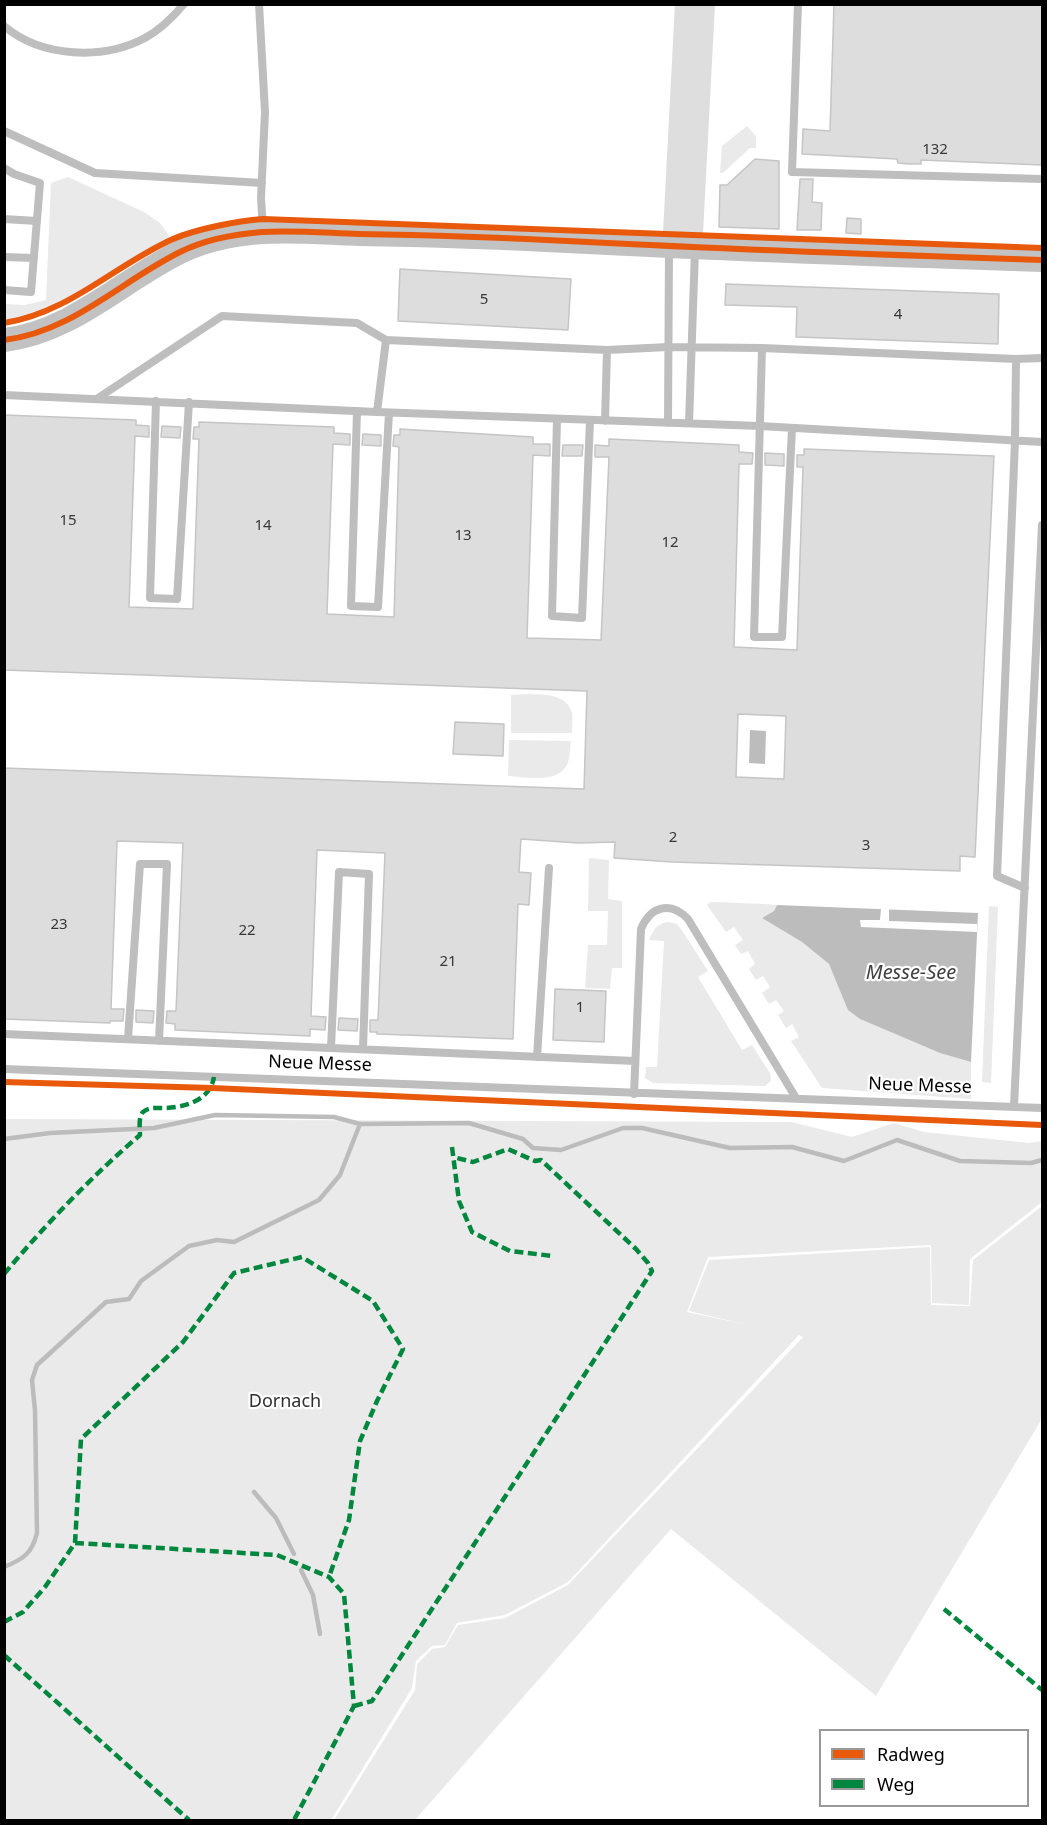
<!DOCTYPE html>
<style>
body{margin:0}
#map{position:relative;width:1047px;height:1825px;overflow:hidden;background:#fff;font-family:"Noto Sans",sans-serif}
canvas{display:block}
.frame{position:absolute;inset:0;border:6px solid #000;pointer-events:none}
.legend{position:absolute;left:819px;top:1729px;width:210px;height:78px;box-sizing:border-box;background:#fff;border:2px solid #999;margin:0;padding:8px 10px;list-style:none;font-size:18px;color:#000}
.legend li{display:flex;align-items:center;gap:12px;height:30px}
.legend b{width:30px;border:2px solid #999}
</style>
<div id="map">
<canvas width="1047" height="1825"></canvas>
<div class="frame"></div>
<ul class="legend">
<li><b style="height:8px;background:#e8590c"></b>Radweg</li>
<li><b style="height:8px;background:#00873e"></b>Weg</li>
</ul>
</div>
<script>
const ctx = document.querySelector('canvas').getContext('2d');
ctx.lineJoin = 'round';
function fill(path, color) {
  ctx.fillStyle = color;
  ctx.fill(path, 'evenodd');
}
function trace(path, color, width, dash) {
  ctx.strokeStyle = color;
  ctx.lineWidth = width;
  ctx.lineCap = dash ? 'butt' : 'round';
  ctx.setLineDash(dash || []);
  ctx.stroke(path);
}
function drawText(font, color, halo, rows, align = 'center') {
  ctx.font = font + ' "Noto Sans",sans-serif';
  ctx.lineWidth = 4.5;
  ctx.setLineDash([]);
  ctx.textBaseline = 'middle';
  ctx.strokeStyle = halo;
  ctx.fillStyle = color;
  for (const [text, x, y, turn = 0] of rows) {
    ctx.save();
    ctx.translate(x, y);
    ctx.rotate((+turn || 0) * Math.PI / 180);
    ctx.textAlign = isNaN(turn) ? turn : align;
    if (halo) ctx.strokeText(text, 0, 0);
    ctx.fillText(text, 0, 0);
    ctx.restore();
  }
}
const green = new Path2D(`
 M747,126L756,136V148H750L723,173H720L722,146Z
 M68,177L144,212L160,223L170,237L47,309L5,320V304L25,305L46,300L51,183Z
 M511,695C529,695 566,689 572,713C573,719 572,727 572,733H511Z
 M509,740L571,741C570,748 570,759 567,765C557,784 525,777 508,776Z
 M589,858L609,860L608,899L622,901V968H612L610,989L585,988L588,945H607L608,911H588Z
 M710,902C733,903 754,903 777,905L774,911L762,918L802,942L829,964L849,1010L860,1019L940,1053L971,1062V1099L822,1088L791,1041L799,1037L792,1024L786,1028L778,1015L784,1011L776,1000L769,1004L762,993L770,987L763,976L756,980L749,969L755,964L748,951L741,954L735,945L743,940L734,927L726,932L707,905Z
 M989,906L998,907L991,1083L982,1082Z
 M669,922L677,924L683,932L708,971L698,977L742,1050L752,1045L770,1073L771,1081L765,1086L653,1083L645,1078L646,1067H657L664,941L649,940C654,929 657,923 669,922Z
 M5,1119L791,1122L852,1137L894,1123L924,1132L1029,1143L1042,1141V1202L970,1259L969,1305L932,1303L931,1245L708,1257L687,1312L748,1325L689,1311L709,1260L930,1247L931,1305L970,1306L973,1260L1042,1206V1413L1040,1422L876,1696L671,1529L415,1820H334L415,1690L417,1664L432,1649L445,1647L458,1625L505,1618L568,1585L803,1337L799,1335L568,1582L505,1615L457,1623L445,1645L432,1646L416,1661L412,1688L331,1820H5Z`);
const water = new Path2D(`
 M750,730L766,731L765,764L749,763Z
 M777,905L978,913L971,1062L940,1053L860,1019L848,1010L829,964L802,942L762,918L774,911Z`);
const pier = new Path2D(`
 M881,909H889V921L977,924V932L861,927L860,920H880Z`);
const stream = new Path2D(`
 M4,1139L50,1133L154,1128L215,1115L334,1117L360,1124L469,1123L523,1139L533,1148L561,1150L623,1128H642L730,1148L792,1147L844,1161L897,1140L960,1161L1031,1163L1042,1160
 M254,1492L276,1518L294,1554
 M4,1567C24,1559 32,1553 37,1533L35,1410L32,1380L37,1365L106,1302L129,1299L141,1281L189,1246L217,1240L234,1242L319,1200L340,1175L360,1124
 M301,1570L313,1595L320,1634`);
const taxiway = new Path2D(`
 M683,233L695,4`);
const building = new Path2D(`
 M834,4H1042V165L921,160V164H909L898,163L897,159L802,154L803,129L830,131Z
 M755,159L779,161V229L719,227L720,185H727Z
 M800,179H813L812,202L822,203L821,230H797Z
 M847,218L861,219V234L846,233Z
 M400,269L571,279L568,330L398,321Z
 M726,284L999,294L998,344L796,337L797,307L725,305Z
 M4,415L136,420V425L149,426V437L135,436L129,607L193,609L199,439H193L194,427H199V422L334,427V433L350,434V445L333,444L327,614L394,617L399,447L393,446L394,435H400V429L533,437V444H550V456L533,455L527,638L601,640L609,457H595V445L609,446V439L739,445V452L753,453L752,464H739L734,647L797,650L803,467H797V455H804V449L994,456L975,857L960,856V871L672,862L614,858L615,842L578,843L521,839L519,872L531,873L529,905L518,904L513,1039L377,1034V1032H370V1020H378L385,853L317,850L311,1016L326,1017L325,1030L310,1029V1036L175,1030V1024L166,1023L167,1011H176L183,843L117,841L111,1009H124L123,1021H110V1023L4,1019V768L584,789L587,691L4,670ZM738,714L786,716L784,779L736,777Z
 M162,426L181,427L180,438L161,437Z
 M363,434L381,435V446L362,445Z
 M563,445H583L582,456H562Z
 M765,453L784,454V466L765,465Z
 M455,722L504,724L503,756L453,754Z
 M555,989L606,991L604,1042L553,1040Z
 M136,1010L154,1011L153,1023L136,1022Z
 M339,1018L358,1019L357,1031L338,1030Z`);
const lane = new Path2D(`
 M259,4L265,112L261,198L263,229
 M798,4L792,172L1042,179
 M4,26C42,58 103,60 145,38C160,30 173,17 184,4
 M4,131L95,173L262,183
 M4,168L14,174L40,183L31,292L4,290
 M4,219L37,221
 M4,257L34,258
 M762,348L754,637H782L792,428
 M1016,359L1042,358
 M4,395L377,412L760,426L1042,442
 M98,398L222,316L357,323L386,340
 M156,401L150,598L177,599L189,402
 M357,411L351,606L378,607L389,413
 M377,412L386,340L607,350L668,347L762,348L1016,359L1015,441L997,876L1025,888
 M557,419L552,616L582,618L590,420
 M605,421L607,350
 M668,423L669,247
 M689,423L695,250
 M4,1034L635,1061
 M128,1039L140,864H167L159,1041
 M331,1048L339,872L369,874L363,1049
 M537,1057L549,868
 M4,1069L1042,1108
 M634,1094L641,929C650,907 670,900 688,919L796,1098
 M1014,1106L1042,525`);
const secondary = new Path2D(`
 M4,340C72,332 121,281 180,252C204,240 236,234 262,232C294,230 327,233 359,234C435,235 512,238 588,242C740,250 891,255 1042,260`);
const quiet = new Path2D(`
 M452,1147L459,1201L472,1232L510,1251L553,1256
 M4,1274C46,1224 91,1177 140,1135C140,1129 138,1117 143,1112C149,1107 155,1108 162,1108C184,1108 210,1101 214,1077
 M75,1543L81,1439L183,1342L234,1273L302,1257L373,1301L403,1349L377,1401L360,1441L349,1520L329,1577
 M944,1609L1042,1690
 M4,1622L23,1612L45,1587L75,1543L277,1555L329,1577L344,1594L354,1706L294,1820
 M4,1655L189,1820
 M354,1706L372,1701L652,1271L648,1263L636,1249L541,1160L535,1161L508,1149L473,1162L453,1157`);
const cycleway = new Path2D(`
 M4,323C69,313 115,265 173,239C196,229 237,221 263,219L1042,248
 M4,340C72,332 121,281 180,252C204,240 236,234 262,232C294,230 327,233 359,234C435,235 512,238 588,242C740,250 891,255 1042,260
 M4,1082L212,1088L1042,1125`);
const numberNames = [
 ["132",935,150],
 ["5",484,300],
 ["4",898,315],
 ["15",68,521],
 ["14",263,526],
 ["13",463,536],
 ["12",670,543],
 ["2",673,838],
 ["3",866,846],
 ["23",59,925],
 ["22",247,931],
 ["21",448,962],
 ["1",580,1008]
];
const streetNames = [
 ["Neue Messe",320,1064,2],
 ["Neue Messe",920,1086,2]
];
const parkNames = [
 ["Dornach",285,1402]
];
const waterNames = [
 ["Messe-See",911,973]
];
fill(green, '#eaeaea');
fill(water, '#bcbcbc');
fill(pier, '#fff');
trace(stream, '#bcbcbc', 4.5);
trace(taxiway, '#dedede', 40);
fill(building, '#ddd');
trace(building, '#c5c5c5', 1.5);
trace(lane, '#bebebe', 8);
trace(secondary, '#c2c2c2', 24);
trace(quiet, '#00873e', 4.5, [9, 4.5]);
trace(cycleway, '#e8590c', 6);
drawText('15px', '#373737', null, numberNames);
drawText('18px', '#000', '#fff', streetNames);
drawText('18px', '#303030', '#fff', parkNames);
drawText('italic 20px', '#414141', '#fff', waterNames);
</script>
